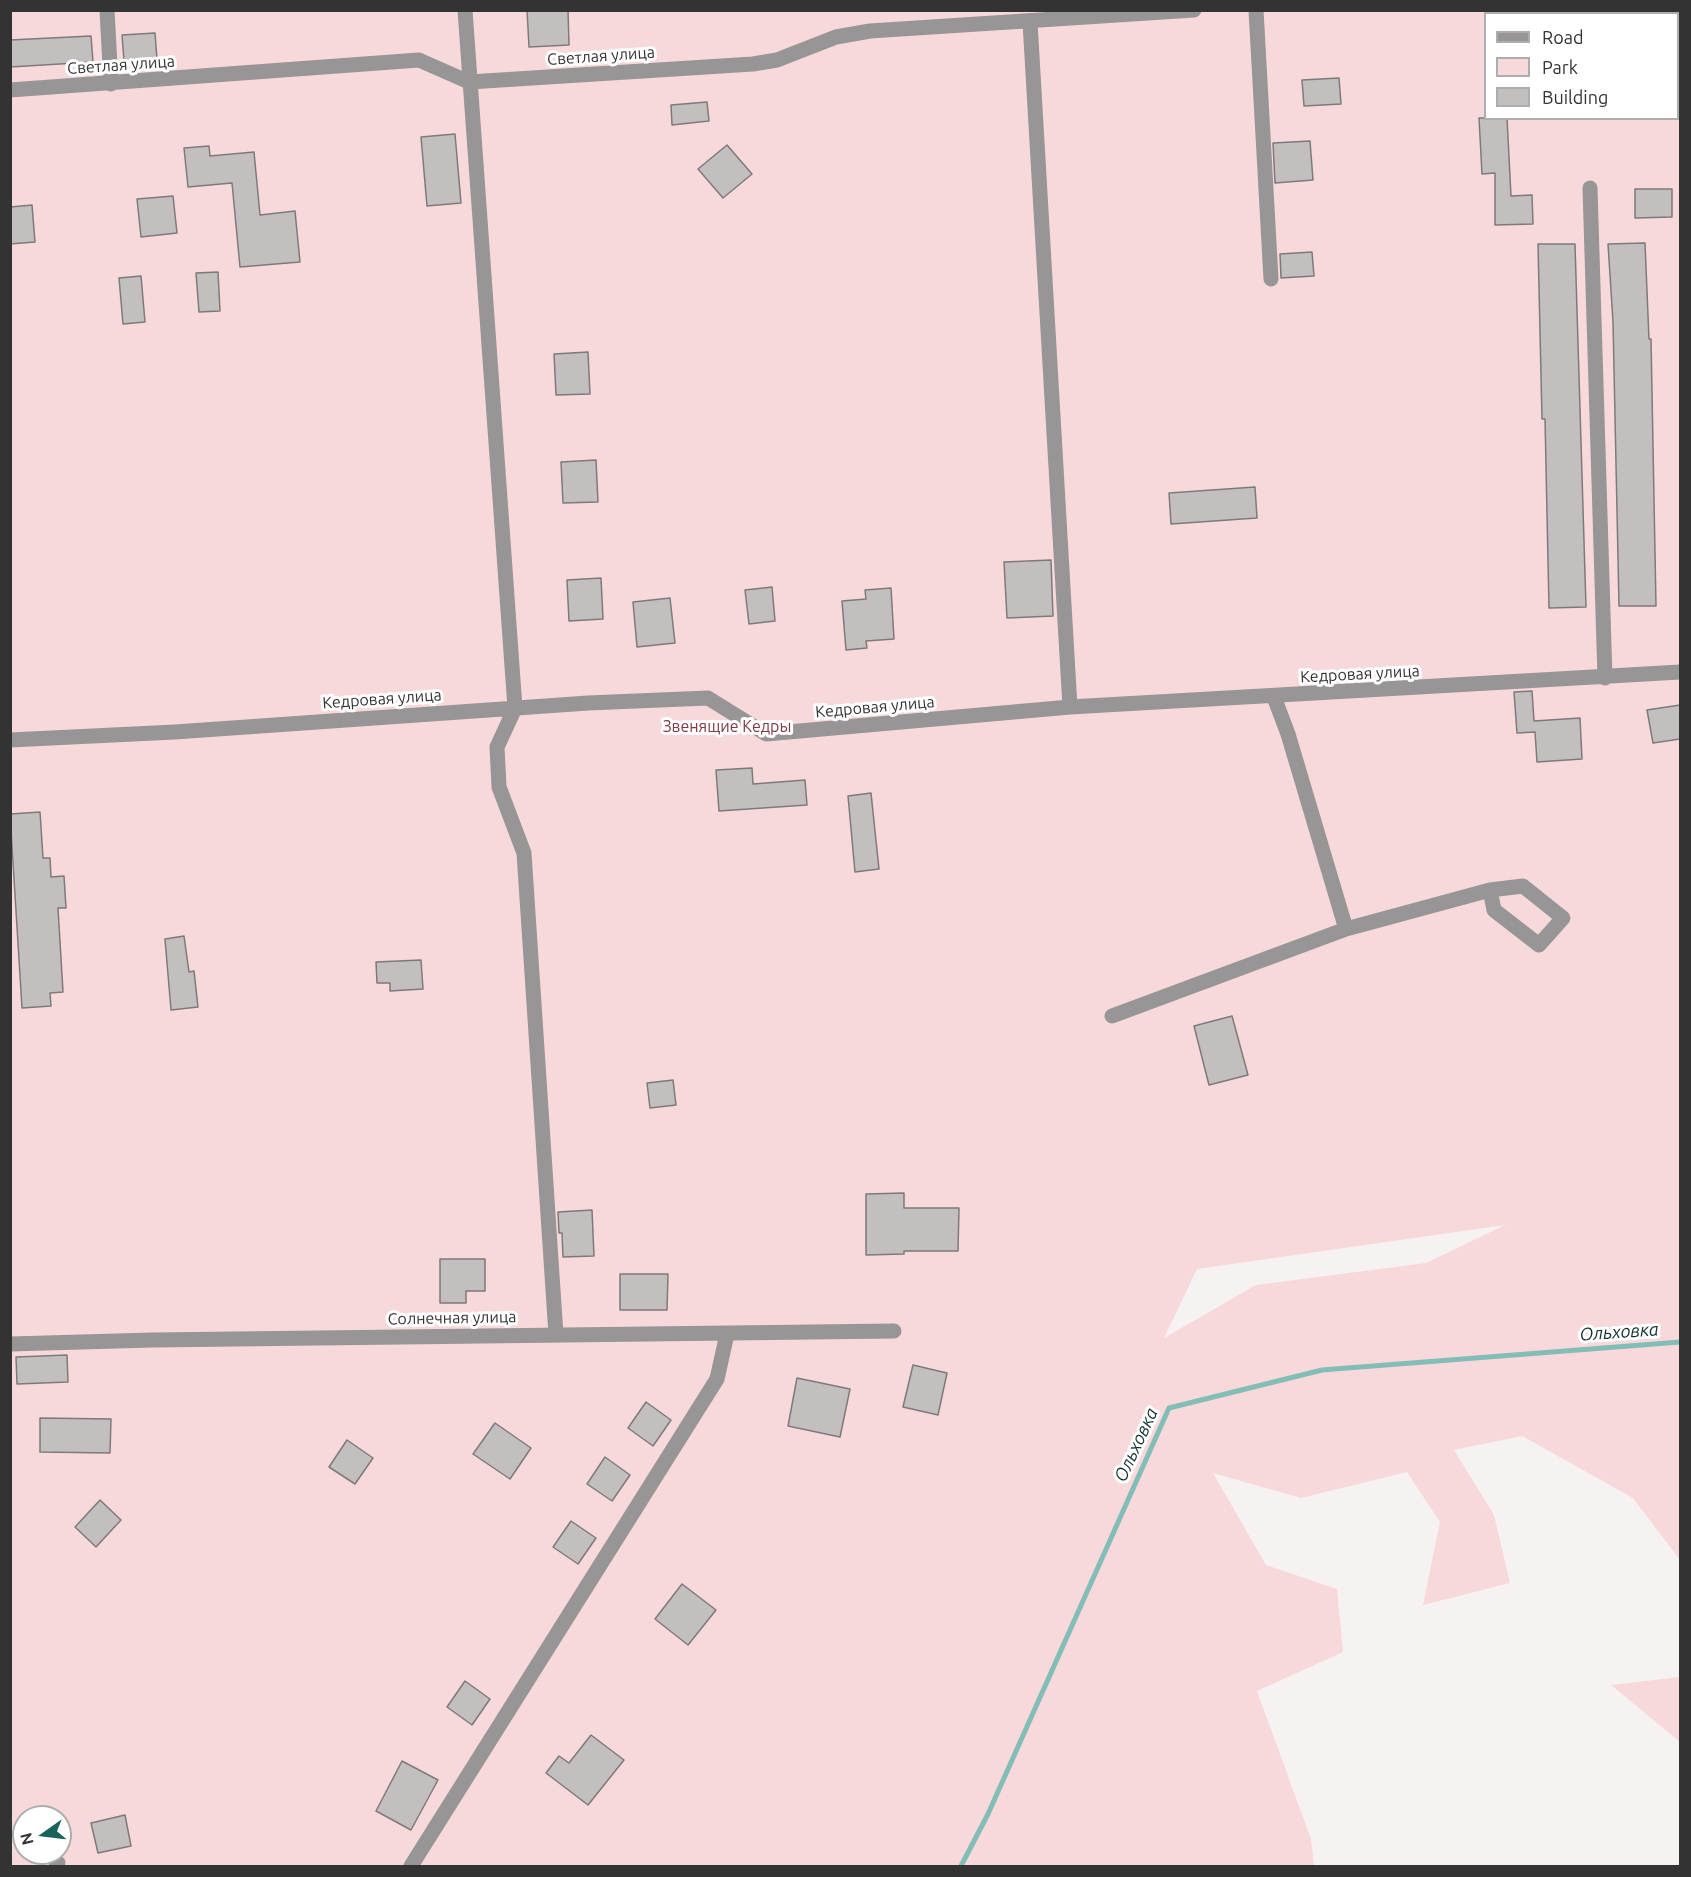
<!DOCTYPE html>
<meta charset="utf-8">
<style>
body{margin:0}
#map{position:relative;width:1691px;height:1877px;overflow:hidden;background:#f6f2f2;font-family:Ubuntu,sans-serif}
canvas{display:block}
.frame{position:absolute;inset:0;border:12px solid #343333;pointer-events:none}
.legend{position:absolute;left:1484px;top:12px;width:195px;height:108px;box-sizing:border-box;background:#fff;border:2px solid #aeadad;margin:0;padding:8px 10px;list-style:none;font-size:18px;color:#343333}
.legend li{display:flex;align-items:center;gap:12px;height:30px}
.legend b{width:30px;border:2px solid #aeadad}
.north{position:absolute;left:12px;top:1805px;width:60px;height:60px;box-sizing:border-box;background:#fff;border:2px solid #aeadad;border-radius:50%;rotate:256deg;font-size:16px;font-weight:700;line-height:24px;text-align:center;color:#343333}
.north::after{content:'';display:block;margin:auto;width:21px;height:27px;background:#18645d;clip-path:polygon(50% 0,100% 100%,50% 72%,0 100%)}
</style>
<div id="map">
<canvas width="1691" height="1877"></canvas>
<div class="frame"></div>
<ul class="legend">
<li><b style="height:8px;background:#979595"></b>Road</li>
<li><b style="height:16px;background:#f8d9db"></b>Park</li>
<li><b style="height:16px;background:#c3bfbf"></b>Building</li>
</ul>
<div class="north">N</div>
</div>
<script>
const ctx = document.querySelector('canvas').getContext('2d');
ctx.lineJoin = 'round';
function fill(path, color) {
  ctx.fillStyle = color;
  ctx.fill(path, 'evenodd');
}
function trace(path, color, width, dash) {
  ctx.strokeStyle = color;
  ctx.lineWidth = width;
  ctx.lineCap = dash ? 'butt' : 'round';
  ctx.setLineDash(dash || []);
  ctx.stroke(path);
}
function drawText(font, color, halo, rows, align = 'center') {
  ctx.font = font + ' Ubuntu,sans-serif';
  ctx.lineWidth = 6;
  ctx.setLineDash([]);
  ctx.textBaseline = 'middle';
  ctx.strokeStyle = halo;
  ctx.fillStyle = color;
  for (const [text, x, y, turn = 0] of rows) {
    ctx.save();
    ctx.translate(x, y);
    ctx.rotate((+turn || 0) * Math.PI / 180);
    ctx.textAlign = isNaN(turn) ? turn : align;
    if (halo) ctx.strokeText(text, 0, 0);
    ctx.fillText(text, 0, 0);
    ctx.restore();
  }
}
const green = new Path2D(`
 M11,11H1680V1560L1633,1498L1522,1436L1454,1450L1494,1515L1510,1583L1423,1605L1440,1522L1407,1472L1301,1498L1213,1473L1266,1565L1337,1589L1343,1652L1257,1691L1311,1839L1314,1866H11ZM1486,14H1678V118H1486ZM1505,1225L1426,1263L1256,1285L1164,1338L1197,1269ZM24,1817H60V1853H24Z
 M1680,1677V1742L1611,1685Z`);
const stream = new Path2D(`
 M961,1866L988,1814L1169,1408L1322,1370L1680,1342`);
const building = new Path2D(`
 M527,10H568L569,45L529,47Z
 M155,33L157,59L124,61L122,35Z
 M91,36L93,62L10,67V40Z
 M1339,78L1341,104L1304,106L1302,80Z
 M707,102L709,121L672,125L671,105Z
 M1479,118H1507L1511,196L1532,195L1533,224L1495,225V173L1482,174Z
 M455,134L461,203L427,206L421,137Z
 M1310,141L1313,180L1275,183L1273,143Z
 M727,145L752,174L723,198L698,169Z
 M209,146L210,156L254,152L260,215L295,211L300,262L240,267L232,183L188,187L184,148Z
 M1635,189H1672V217L1635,218Z
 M173,196L177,233L141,237L137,199Z
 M32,205L35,242L10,244V207Z
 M1645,243L1649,339H1651L1656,606H1619L1613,322L1608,244Z
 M1538,244H1575L1586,607L1549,608L1545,419H1542Z
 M1312,252L1314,276L1281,278L1280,254Z
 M218,272L220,311L199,312L196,273Z
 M141,276L145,322L123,324L119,278Z
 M588,352L590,394L556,395L554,354Z
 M596,460L598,502L563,503L561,462Z
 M1255,487L1257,518L1171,524L1169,493Z
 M1051,560L1053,616L1007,618L1004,562Z
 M601,578L603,619L569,621L567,580Z
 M772,587L775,621L749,624L745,590Z
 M891,588L894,639L866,641L867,648L846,650L842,601L866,599L865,590Z
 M670,598L675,643L637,647L633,602Z
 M1532,691L1534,721L1580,718L1582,759L1537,762L1535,732L1517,733L1514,692Z
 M1680,705V739L1653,743L1647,710Z
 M752,768L753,784L805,780L807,805L719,811L716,770Z
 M871,793L879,869L855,872L848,796Z
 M40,812L43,858H50L51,877L64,876L66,908H58L63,992L50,993L51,1006L22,1008L10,814Z
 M184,936L189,972L194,971L198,1007L171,1010L165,939Z
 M421,960L423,989L390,991V983H377L376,962Z
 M1232,1016L1248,1075L1209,1085L1194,1026Z
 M673,1080L676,1105L650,1108L647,1083Z
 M904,1193V1208H959L958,1251H904V1254L866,1255V1194Z
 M592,1210L594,1256L563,1257L562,1233H559L558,1212Z
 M440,1259H485V1291H466V1303H440Z
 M620,1274H668L667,1310H620Z
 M67,1355L68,1382L17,1384L16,1357Z
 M913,1365L947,1373L938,1415L903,1407Z
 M797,1378L850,1389L840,1437L788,1426Z
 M646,1402L671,1420L653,1446L628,1428Z
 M40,1418L111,1419L110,1453L40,1452Z
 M495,1423L531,1448L510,1479L473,1454Z
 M347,1440L373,1458L355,1484L329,1467Z
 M605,1457L630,1475L612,1501L587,1484Z
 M100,1500L121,1520L96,1547L75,1527Z
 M571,1521L596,1538L578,1564L553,1547Z
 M682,1584L716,1610L688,1645L655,1619Z
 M465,1681L490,1699L472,1725L447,1707Z
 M591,1735L624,1760L588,1805L546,1773L559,1756L569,1763Z
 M402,1761L438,1780L411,1830L376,1811Z
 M125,1815L131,1846L98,1853L91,1823Z`);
const minor = new Path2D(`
 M107,10L111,84
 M465,10L515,708L497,747L499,787L524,853L556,1335
 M1256,10L1271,279
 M1030,22L1070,707
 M10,90L419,60L469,82L753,64L777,60L836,37L870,31L1194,10
 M1590,188L1605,678
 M10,740L175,732L588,703L708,698L766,734L1070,707L1680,672
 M1346,929L1490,890L1523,886L1563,918L1539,945L1494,910L1490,890
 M1112,1016L1346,929L1288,734L1274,697
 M10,1344L153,1340L894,1331
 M56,1866L58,1863
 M411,1866L717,1379L727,1334`);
const streetNames = [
 ["Светлая улица",601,56,-4],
 ["Светлая улица",121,65,-4],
 ["Кедровая улица",1360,674,-3],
 ["Кедровая улица",382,699,-4],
 ["Кедровая улица",875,707,-5],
 ["Солнечная улица",452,1318,-1]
];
const parkNames = [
 ["Звенящие Кедры",727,727]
];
const waterNames = [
 ["Ольховка",1619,1332,-4],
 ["Ольховка",1136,1445,-65]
];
fill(green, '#f8d9db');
trace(stream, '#82beb7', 5);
fill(building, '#c3bfbf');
trace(building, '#7e7a7b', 1.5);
trace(minor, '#979595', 15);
drawText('16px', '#343333', '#fff', streetNames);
drawText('16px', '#7e3b46', '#fff', parkNames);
drawText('italic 18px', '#153431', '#fff', waterNames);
</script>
